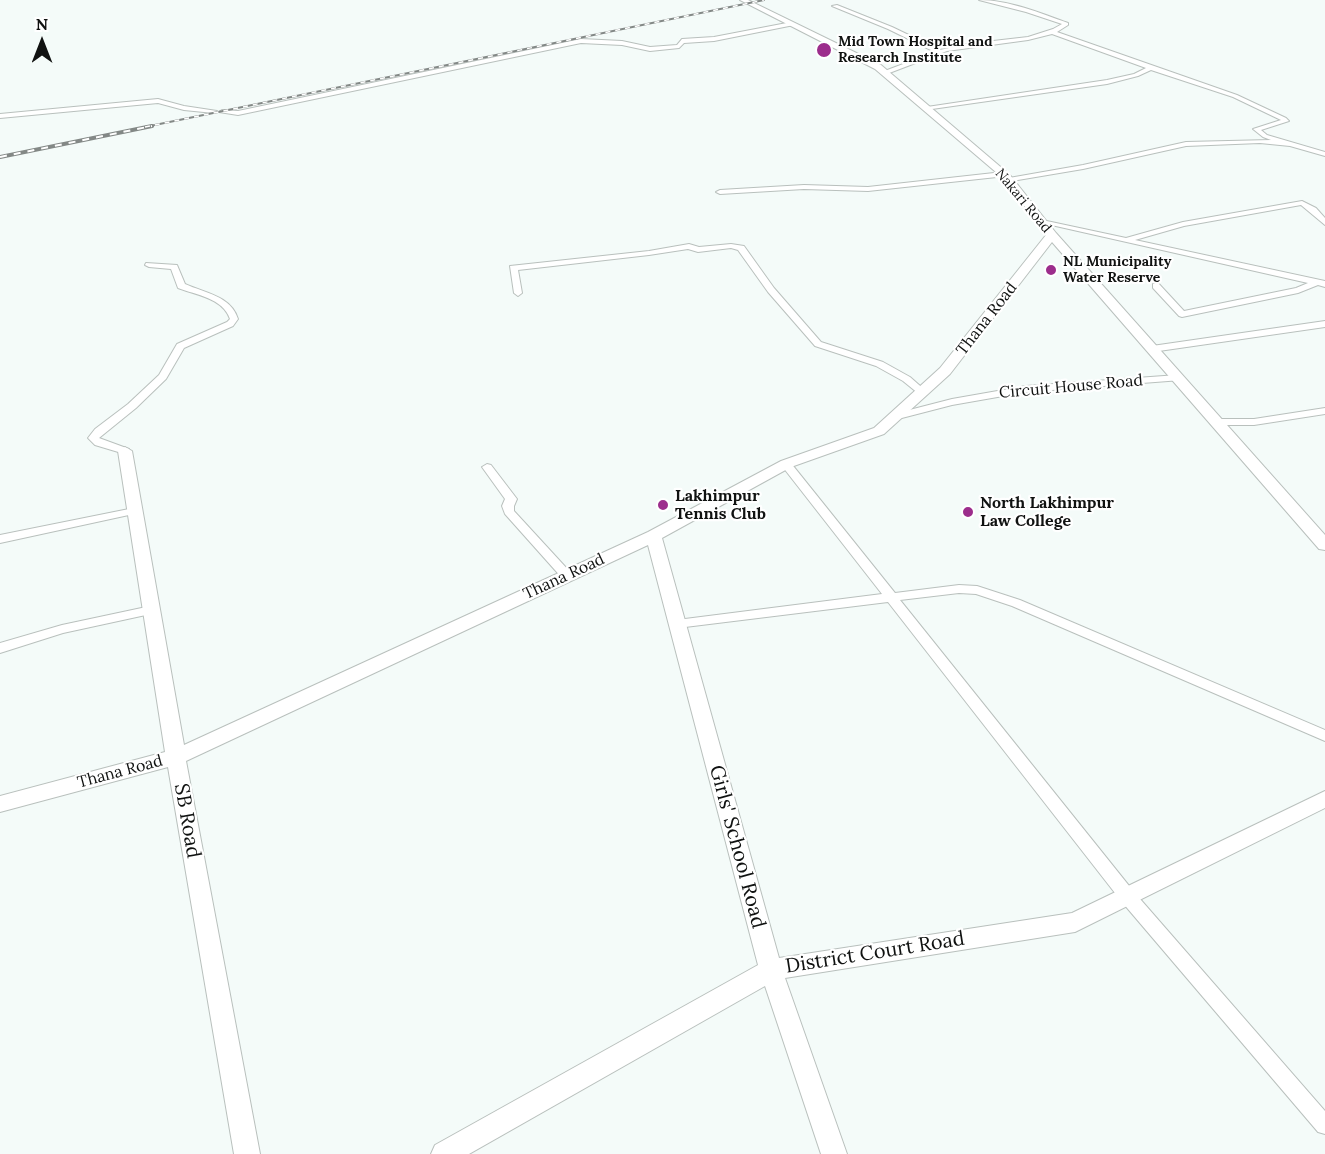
<!DOCTYPE html>
<style>
body{margin:0}
#map{position:relative;width:1325px;height:1154px;overflow:hidden;background:#f4fbf9;font-family:Lora,serif}
canvas{display:block}
.north{position:absolute;left:12px;top:12px;width:60px;height:60px;-webkit-text-stroke:4px #fff;paint-order:stroke;rotate:0deg;font-size:16px;font-weight:700;line-height:24px;text-align:center;color:#101211}
.north::after{content:'';display:block;margin:auto;width:21px;height:27px;background:#101211;clip-path:polygon(50% 0,100% 100%,50% 72%,0 100%)}
</style>
<div id="map">
<canvas width="1325" height="1154"></canvas>
<div class="north">N</div>
</div>
<script>
const ctx = document.querySelector('canvas').getContext('2d');
ctx.lineJoin = 'round';
function trace(path, color, width, dash) {
  ctx.strokeStyle = color;
  ctx.lineWidth = width;
  ctx.lineCap = dash ? 'butt' : 'round';
  ctx.setLineDash(dash || []);
  ctx.stroke(path);
}
function fill(path, color) {
  ctx.fillStyle = color;
  ctx.fill(path, 'evenodd');
}
function drawText(font, color, halo, rows, align = 'center') {
  ctx.font = font + ' Lora,serif';
  ctx.lineWidth = 4.5;
  ctx.setLineDash([]);
  ctx.textBaseline = 'middle';
  ctx.strokeStyle = halo;
  ctx.fillStyle = color;
  for (const [text, x, y, turn = 0] of rows) {
    ctx.save();
    ctx.translate(x, y);
    ctx.rotate((+turn || 0) * Math.PI / 180);
    ctx.textAlign = isNaN(turn) ? turn : align;
    if (halo) ctx.strokeText(text, 0, 0);
    ctx.fillText(text, 0, 0);
    ctx.restore();
  }
}
const street = new Path2D(`
 M979,0C1009,0 1040,13 1068,23V25L1057,32L1237,95L1286,118L1289,121L1261,130L1267,135L1325,152V156L1290,146L1260,143L1186,146L1083,169L1006,182L1005,180L1009,178L1083,165L1186,142L1271,140L1263,137L1253,129L1281,120L1233,97L1151,70L1138,76L1107,84L925,110L924,109L927,107L1107,80L1134,74L1146,68L1052,34L1028,40L947,51L884,75L882,72L935,52L888,29L832,6L837,5L892,27L940,50L967,44L1028,37L1053,29L1062,24L1026,12Z
 M792,22L794,25L714,41L684,43L679,48L650,51L622,45L581,43L238,115L219,112L222,110L238,111L581,39L622,41L650,47L677,45L682,39L714,37Z
 M158,99L184,106L217,111L214,113L184,110L158,103L0,118V114Z
 M1003,172H1006V176L868,191L804,189L720,194L716,192L720,190L804,185L868,187Z
 M1302,201L1316,208L1325,218V225L1301,205L1184,226L1135,240L1325,281V287L1318,285L1298,293L1182,317L1179,316L1153,288V284H1159L1184,311L1296,288L1308,283L1038,222L1042,220L1126,238L1183,222Z
 M689,244L699,247L731,244L744,246L774,288L821,342L883,362L910,377L927,392L925,394H919L903,381L876,366L815,346L768,292L738,250L731,248L698,252L688,249L649,255L518,270L522,293L518,296L514,293L510,266L649,251Z
 M146,263L177,265L185,284C205,293 231,296 238,319L233,326L184,348L166,379L136,408L99,438L129,449L130,451L129,453L125,454L95,445L88,438L95,429L128,404L159,375L177,344L227,322L230,319C223,298 196,295 178,288L171,269L149,267L145,265Z
 M1325,321V327L1152,352L1147,349L1152,346Z
 M1178,375L1183,378L1181,380L1026,392L952,405L894,420L889,417L890,415L952,399L1026,386Z
 M1325,408V414L1254,425H1216L1211,422L1216,419H1254Z
 M786,461L790,462L895,593L959,585L977,586L1020,600L1325,730V741L1012,606L976,594L959,593L900,600L1134,892L1325,1111V1134L1318,1132L1122,902L888,602L677,628L673,627L671,624L677,620L882,594L782,466L781,464L782,462Z
 M487,464L491,465L517,499L514,506V511L571,573L573,576L571,579H563L505,514L502,506L505,499L482,467Z
 M134,508L140,511L138,513L0,543V535Z
 M151,606L157,610L155,613L63,633L0,653V643L62,625Z`);
const secondary = new Path2D(`
 M740,0H748L881,65L1010,175L1056,233L1325,535V550L1319,549L1052,242L950,374L884,434L791,467L662,538L779,958L1072,913L1325,791V808L1075,932L785,978L847,1154H821L765,986L469,1154H431L435,1145L758,965L648,545L186,761L260,1154H234L168,767L0,812V796L165,752L118,451L125,447L132,451L184,745L648,532L781,461L874,428L940,368L1046,235L1004,179L875,69Z`);
const railFar1 = new Path2D(`
 M145,127L764,0`);
const rail = new Path2D(`
 M0,157L152,126`);
const markers = [
 [824,50,8,"#9c2d8c"],
 [1051,270,6,"#9c2d8c"],
 [663,505,6,"#9c2d8c"],
 [968,512,6,"#9c2d8c"]
];
const farPoinames = [
 ["Mid Town Hospital and",838,42],
 ["Research Institute",838,58],
 ["NL Municipality",1063,262],
 ["Water Reserve",1063,278]
];
const farStreetnames = [
 ["Nakari Road",1023,201,50]
];
const streetNames = [
 ["Thana Road",987,319,-52],
 ["Circuit House Road",1071,387,-5],
 ["Thana Road",564,577,-25],
 ["Thana Road",120,772,-15]
];
const poiNames = [
 ["Lakhimpur",675,496],
 ["Tennis Club",675,514],
 ["North Lakhimpur",980,503],
 ["Law College",980,521]
];
const nearStreetnames = [
 ["SB Road",187,821,80],
 ["Girls' School Road",737,847,75],
 ["District Court Road",875,953,-9]
];
trace(street, '#b9c0bd', 2);
trace(secondary, '#b9c0bd', 2);
fill(street, '#fff');
fill(secondary, '#fff');
trace(railFar1, '#838886', 2);
trace(rail, '#838886', 4);
trace(railFar1, '#fff', 1.5, [5]);
trace(rail, '#fff', 2, [7]);
for (const [x, y, r, color] of markers) {
  const dot = new Path2D();
  dot.arc(x, y, r, 0, 2 * Math.PI);
  ctx.fillStyle = color;
  ctx.fill(dot);
  trace(dot, '#fff', 2);
}
drawText('bold 14px', '#101211', '#fff', farPoinames, 'left');
drawText('14px', '#101211', '#fff', farStreetnames);
drawText('16px', '#101211', '#fff', streetNames);
drawText('bold 16px', '#101211', '#fff', poiNames, 'left');
drawText('20px', '#101211', '#fff', nearStreetnames);
</script>
